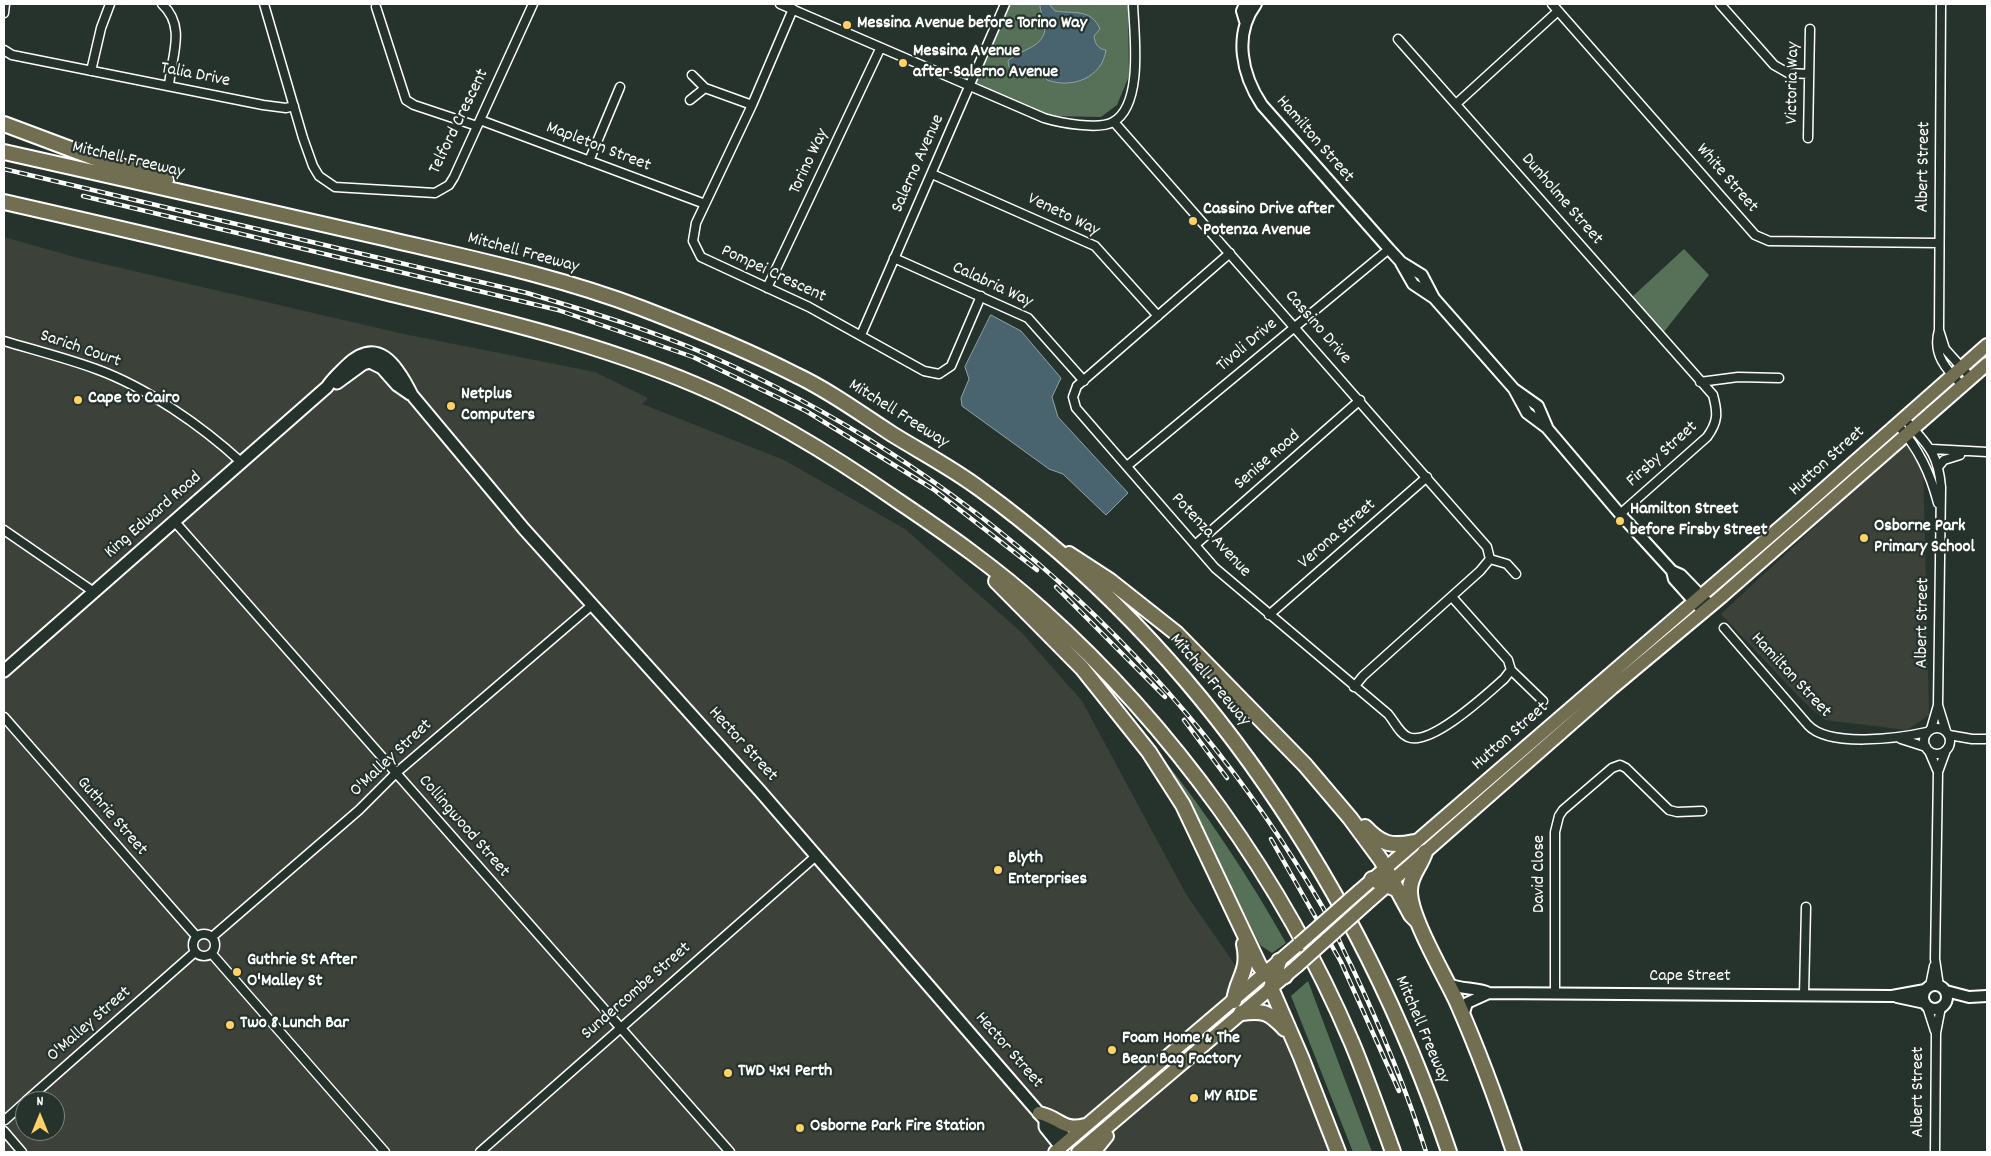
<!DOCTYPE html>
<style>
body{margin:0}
#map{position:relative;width:1991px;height:1156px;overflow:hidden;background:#26332d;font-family:Dekko,sans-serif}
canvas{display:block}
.frame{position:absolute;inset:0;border:5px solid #fff;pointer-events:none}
.north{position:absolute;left:15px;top:1091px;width:50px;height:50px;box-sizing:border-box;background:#26332d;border:1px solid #7d8581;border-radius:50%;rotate:0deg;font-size:14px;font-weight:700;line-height:20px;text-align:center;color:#fff}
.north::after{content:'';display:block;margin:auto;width:18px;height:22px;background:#ffd166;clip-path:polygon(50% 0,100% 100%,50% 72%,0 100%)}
</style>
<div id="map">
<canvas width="1991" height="1156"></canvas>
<div class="frame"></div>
<div class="north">N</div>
</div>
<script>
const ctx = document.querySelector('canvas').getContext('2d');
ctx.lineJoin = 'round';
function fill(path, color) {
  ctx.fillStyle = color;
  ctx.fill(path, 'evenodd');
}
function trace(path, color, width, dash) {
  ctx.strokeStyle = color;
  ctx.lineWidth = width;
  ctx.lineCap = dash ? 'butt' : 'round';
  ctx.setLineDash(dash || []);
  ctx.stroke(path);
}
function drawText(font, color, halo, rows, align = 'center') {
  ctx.font = font + ' Dekko,sans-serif';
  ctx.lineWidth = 4.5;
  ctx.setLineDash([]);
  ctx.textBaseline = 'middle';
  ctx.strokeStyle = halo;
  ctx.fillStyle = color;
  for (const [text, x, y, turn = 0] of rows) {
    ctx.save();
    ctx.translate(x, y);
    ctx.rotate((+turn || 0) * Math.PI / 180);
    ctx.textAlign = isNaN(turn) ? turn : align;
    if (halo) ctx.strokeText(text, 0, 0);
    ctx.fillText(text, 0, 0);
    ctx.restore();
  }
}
const built = new Path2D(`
 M4,237L78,258L399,333L595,372L648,398L642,404L784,460L905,529L1022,633L1082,701L1186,894L1278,1027L1332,1152H4ZM25,1101H55V1131H25Z
 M1909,439L1923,462L1929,715L1907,730L1825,720L1803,701L1721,614Z`);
const green = new Path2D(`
 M1007,4H1128L1129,76L1117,105L1101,117L1050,116L971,84Z
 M1684,249L1709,275L1663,333L1632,297Z
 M1161,756C1208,815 1249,877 1286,943L1272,953L1260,945L1195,814L1158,759Z
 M1308,981L1372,1152H1353L1291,996Z`);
const water = new Path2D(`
 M1040,4H1049L1055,11C1073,14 1091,8 1100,29L1094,36C1095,44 1098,49 1106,50C1102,78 1072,89 1047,80L1041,72C1027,68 1010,84 1008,61C1020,49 1045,48 1045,27C1046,19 1039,12 1040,4Z
 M991,315L1021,331L1061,378L1052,397L1058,417L1128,493L1106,515L1063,474L1049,469L962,406L961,398L969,379L965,367Z`);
const minor = new Path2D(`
 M162,4C187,27 171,57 169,86
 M264,4L303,138L313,166L319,176L335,187L435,193L449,185L454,177L533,4
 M780,4L1044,118C1060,123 1099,130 1113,122C1144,105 1134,33 1133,4
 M1552,4L1755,235L1769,241L1939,243
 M1720,4L1774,65L1788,73L1809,74
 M1941,4L1939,330C1932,354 1946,370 1963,386
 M376,7L406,100L414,105L477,126
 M793,9L752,105L696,223L693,241L701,257L809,307L924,371L939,374L951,366L981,296
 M4,13L5,4
 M1398,39L1713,395C1718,413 1718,422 1707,437L1620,514
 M4,50L12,55L263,105L286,108L294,106
 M91,71L101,28L110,4
 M692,75L705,88L752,105
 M690,100L705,88
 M1456,104L1558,11
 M480,120L705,204
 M1114,122L1487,547L1490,559L1480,571L1363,676L1354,687
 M1808,138L1810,29
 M589,161L620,87
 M932,174L1095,246L1158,316
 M1230,253L1077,386L1073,397L1076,408L1215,568L1388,714C1394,721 1400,734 1408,737C1431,747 1488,693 1504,679L1511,670L1508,660L1452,597
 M894,258L1028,318L1084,381
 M767,288L880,49
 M1939,330L1945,349L1971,378
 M861,335L1005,4
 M4,341C34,350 66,358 96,369C146,387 202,426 241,462
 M1700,382L1738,377L1779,378
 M1904,418C1926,444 1938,451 1941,487L1938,705L1931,729
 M1897,424C1918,448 1930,472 1938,503
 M1932,449L1987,452
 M1127,466L1389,249
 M1939,466L1944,460L1960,455
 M175,522L730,1152
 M4,530L94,592
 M1195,545L1360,400
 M1490,559L1507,564L1516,574
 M1269,615L1427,477
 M1724,628L1808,725C1829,748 1900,738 1927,732
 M1511,670L1543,701
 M1938,705L1946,731
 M4,717L196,936
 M1924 741a13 13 0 1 1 26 0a13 13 0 1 1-26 0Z
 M1949,735L1972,739H1987
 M1901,739L1926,747
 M1929,751L1938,772
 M193 945a11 11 0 1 1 22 0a11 11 0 1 1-22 0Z
 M212,937L359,810L396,773L592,605
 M212,954L385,1152
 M1930,986L1934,966
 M1939,986L1935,959L1938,772L1946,750
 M1555,993V832L1559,816L1563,810L1612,768L1620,765L1626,768L1669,810L1677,812L1702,811
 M1804,995L1806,907
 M1927,1006L1935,1031
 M26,1101L195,952
 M5,1120L25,1102
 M4,1131L22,1152
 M480,1152L816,856
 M1935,1152L1936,1033L1941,1007`);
const tertiary = new Path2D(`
 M1256,4C1233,35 1242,75 1262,105L1389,249L1401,262L1422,275L1434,298
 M1245,21L1242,11L1245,4
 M1401,263L1413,284L1434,298L1514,389L1538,406L1547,427
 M1514,389L1527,413L1547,428L1620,514L1672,571L1681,575L1711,606
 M1672,571L1674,579L1699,607
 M1449,984C1462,990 1476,987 1489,993
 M1923 997a12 12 0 1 1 24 0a12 12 0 1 1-24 0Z
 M1946,991L1969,997L1987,996
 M1897,997L1925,1003
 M1463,1016L1467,1003L1489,993L1892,996L1925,990`);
const secondary = new Path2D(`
 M337,383L363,364L370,362L382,368L397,385L410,394
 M4,671L327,387C332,379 339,373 346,366C378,335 397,365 412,395L524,529L760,791L1045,1120L1052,1123L1068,1140
 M1045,1120V1127L1061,1147`);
const primary = new Path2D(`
 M1359,891L1791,518L1987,345
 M1366,904L1612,688L1722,596L1987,364
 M1039,1113C1060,1117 1062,1131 1085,1125
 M1055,1152L1299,944
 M1078,1152L1297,966
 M1094,1152L1107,1136`);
const motorway = new Path2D(`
 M4,124L92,157L166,180
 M4,152C132,181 260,209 388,239C473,259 560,277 641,308C693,328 747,350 796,375C830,391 861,414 892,434C921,452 952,468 980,489C1203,651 1361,892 1449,1152
 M4,202C132,231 260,261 388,293C492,318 597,343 696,385C768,415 835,457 898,501C947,534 997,569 1041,609C1173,727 1283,880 1352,1043C1367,1079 1380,1116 1393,1152
 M1069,554L1109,580L1176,633L1305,765L1350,818L1381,860L1411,915L1418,922
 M996,581L1082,668L1149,752L1183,805L1259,965C1266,976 1272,981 1285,976
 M1365,827C1381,844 1391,847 1414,842
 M1425,852C1421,866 1410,875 1410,890C1409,916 1445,976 1457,1002C1479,1052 1497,1101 1514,1152
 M1372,879L1396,889
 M1279,961L1271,988L1301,1057L1338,1152
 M1234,1001C1237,977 1250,972 1244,944
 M1241,1013C1264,1010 1269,1012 1285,1029`);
const rail = new Path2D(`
 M4,169L527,293C587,311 648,329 706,354C965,467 1180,662 1322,906C1333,925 1341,946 1351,965C1380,1026 1406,1088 1426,1152
 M83,196L558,310L693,357L806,411L933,489L1037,570
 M1056,587L1165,697
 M1184,720L1227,778
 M1271,839L1341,962L1399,1091`);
const primaryBridge = new Path2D(`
 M1299,944L1359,891
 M1297,966L1366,904`);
const markers = [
 [847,25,5,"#ffd166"],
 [903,63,5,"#ffd166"],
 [1193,221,5,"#ffd166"],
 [78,400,5,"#ffd166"],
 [451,406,5,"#ffd166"],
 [1620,521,5,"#ffd166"],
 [1864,538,5,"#ffd166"],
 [998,870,5,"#ffd166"],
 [237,972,5,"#ffd166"],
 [230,1025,5,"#ffd166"],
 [1112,1050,5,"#ffd166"],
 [728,1073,5,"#ffd166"],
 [1194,1098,5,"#ffd166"],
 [800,1128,5,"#ffd166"]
];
const poiNames = [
 ["Messina Avenue before Torino Way",857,25],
 ["Messina Avenue",913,53],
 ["after Salerno Avenue",913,74],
 ["Cassino Drive after",1203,211],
 ["Potenza Avenue",1203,232],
 ["Netplus",461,396],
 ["Computers",461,417],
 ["Cape to Cairo",88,400],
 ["Hamilton Street",1630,511],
 ["before Firsby Street",1630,532],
 ["Osborne Park",1874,528],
 ["Primary School",1874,549],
 ["Blyth",1008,860],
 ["Enterprises",1008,881],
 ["Guthrie St After",247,962],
 ["O'Malley St",247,983],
 ["Two 8 Lunch Bar",240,1025],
 ["Foam Home & The",1122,1040],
 ["Bean Bag Factory",1122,1061],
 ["TWD 4x4 Perth",738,1073],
 ["MY RIDE",1204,1098],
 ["Osborne Park Fire Station",810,1128]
];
const streetNames = [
 ["Talia Drive",195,76,11],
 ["Victoria Way",1794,83,-89],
 ["Telford Crescent",460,122,-64],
 ["Hamilton Street",1314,140,49],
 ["Mapleton Street",598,148,21],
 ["Mitchell Freeway",128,161,13],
 ["Torino Way",810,162,-65],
 ["Salerno Avenue",919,164,-66],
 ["Albert Street",1925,167,-89],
 ["White Street",1726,179,49],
 ["Dunholme Street",1561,200,49],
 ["Veneto Way",1063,216,26],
 ["Mitchell Freeway",523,254,15],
 ["Pompei Crescent",773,275,25],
 ["Calabria Way",992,286,25],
 ["Cassino Drive",1317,328,49],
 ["Tivoli Drive",1248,346,-40],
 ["Sarich Court",80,350,19],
 ["Mitchell Freeway",898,415,32],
 ["Firsby Street",1663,455,-42],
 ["Senise Road",1268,461,-41],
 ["Hutton Street",1828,462,-42],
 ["King Edward Road",154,516,-41],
 ["Verona Street",1338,535,-41],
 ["Potenza Avenue",1210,536,47],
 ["Albert Street",1924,623,-89],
 ["Hamilton Street",1790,676,47],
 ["Mitchell Freeway",1209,681,50],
 ["Hutton Street",1511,737,-41],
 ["Hector Street",742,745,48],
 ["O'Malley Street",392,759,-43],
 ["Guthrie Street",111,817,49],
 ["Collingwood Street",463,827,49],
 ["David Close",1541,874,-90],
 ["Cape Street",1690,978],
 ["Sundercombe Street",637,992,-41],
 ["O'Malley Street",90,1025,-41],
 ["Mitchell Freeway",1421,1030,67],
 ["Hector Street",1008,1051,49],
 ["Albert Street",1920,1092,-90]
];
fill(built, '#3c413a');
fill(green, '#567157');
fill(water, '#49646e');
trace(water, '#92a2a8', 1);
trace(minor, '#fff', 11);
trace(tertiary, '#fff', 14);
trace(secondary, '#fff', 15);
trace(primary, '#fff', 16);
trace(motorway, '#fff', 18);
trace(minor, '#26332d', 8);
trace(tertiary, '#26332d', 10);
trace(secondary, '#26332d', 11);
trace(primary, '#726e52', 12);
trace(motorway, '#726e52', 14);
trace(rail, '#fff', 4.5);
trace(rail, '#26332d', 2.5, [8]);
trace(primaryBridge, '#fff', 16, []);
trace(primaryBridge, '#726e52', 12);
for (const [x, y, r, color] of markers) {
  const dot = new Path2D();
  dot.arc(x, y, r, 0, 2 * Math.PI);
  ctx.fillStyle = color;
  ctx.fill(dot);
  trace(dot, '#26332d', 2);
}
drawText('bold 18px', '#fff', '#26332d', poiNames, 'left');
drawText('18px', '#fff', '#26332d', streetNames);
</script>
